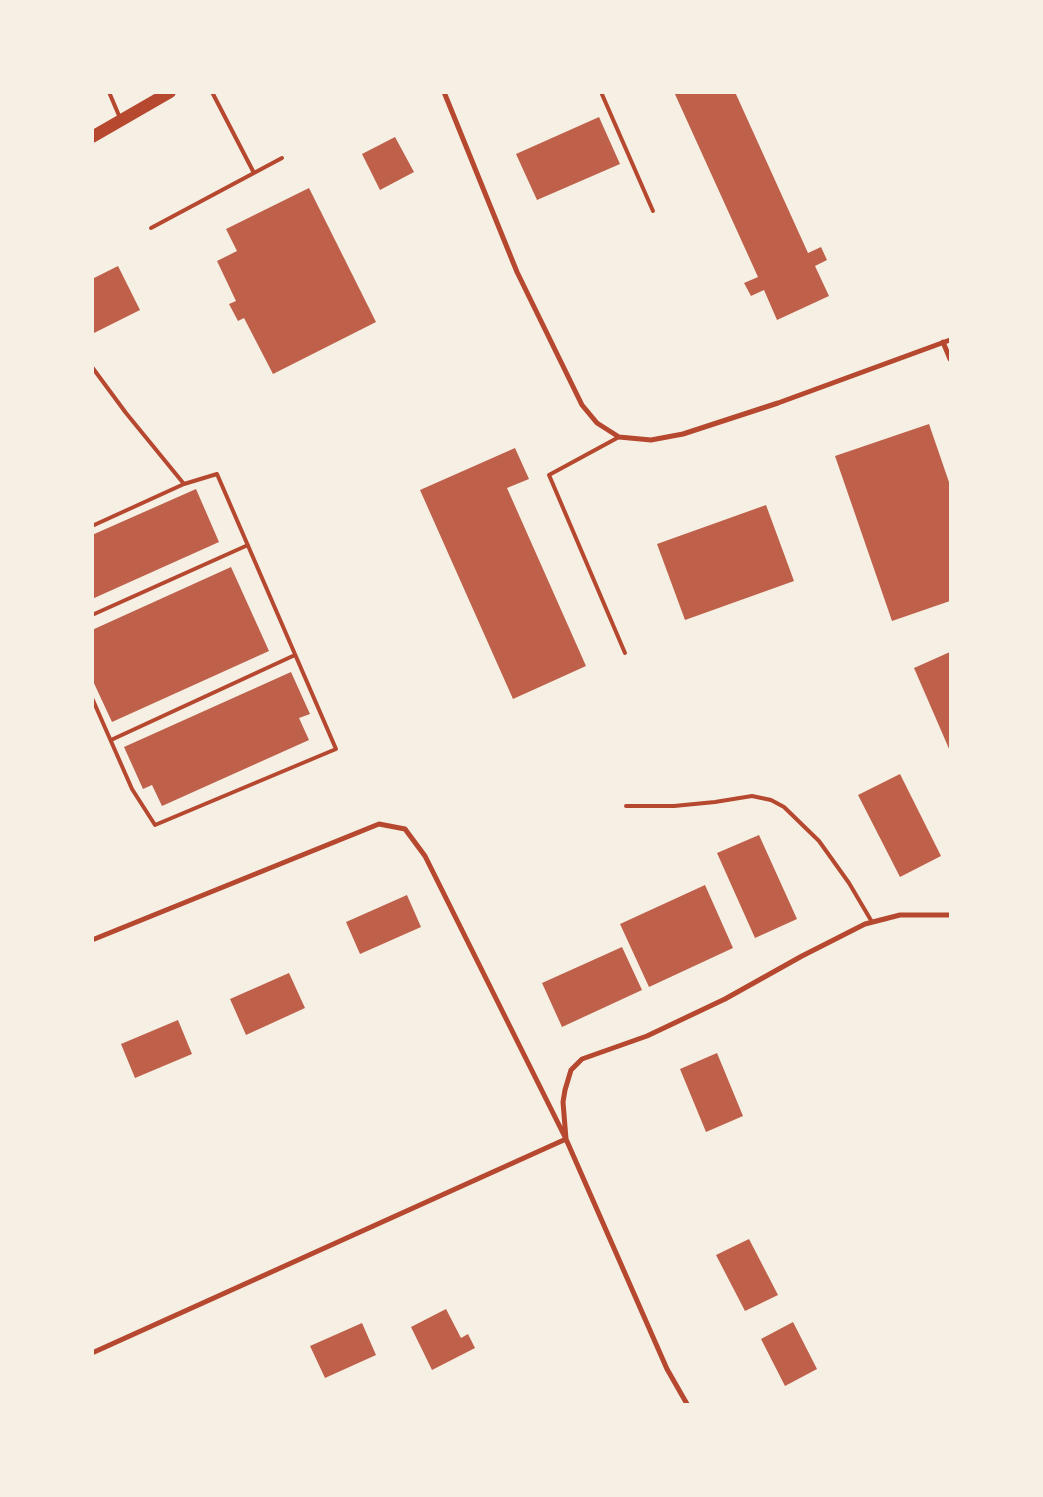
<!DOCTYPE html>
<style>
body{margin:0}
#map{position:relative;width:1043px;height:1497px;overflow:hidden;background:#f6efe4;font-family:Rubik,sans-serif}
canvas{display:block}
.frame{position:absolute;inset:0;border:94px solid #f6efe4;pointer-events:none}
</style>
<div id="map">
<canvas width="1043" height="1497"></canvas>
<div class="frame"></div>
</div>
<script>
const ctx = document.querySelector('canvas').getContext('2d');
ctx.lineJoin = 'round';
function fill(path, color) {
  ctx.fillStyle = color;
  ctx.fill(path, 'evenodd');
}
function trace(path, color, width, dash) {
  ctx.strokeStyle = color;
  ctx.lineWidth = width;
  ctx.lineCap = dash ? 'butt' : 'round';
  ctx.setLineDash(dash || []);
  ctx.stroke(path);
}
const building = new Path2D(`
 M674,92H735L808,253L821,247L827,260L815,266L829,296L777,320L764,290L751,296L744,283L758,277Z
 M599,117L620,164L537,200L516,154Z
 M395,137L414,172L380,190L362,154Z
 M309,188L376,322L273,374L244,318L238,321L229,304L236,301L217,261L237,251L226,229Z
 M118,266L140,310L92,334V279Z
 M929,424L950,485V601L892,621L835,456Z
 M515,448L529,479L507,488L586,666L513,699L420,490Z
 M196,489L219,542L92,599V535Z
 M766,505L794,581L685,620L657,544Z
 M231,567L269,651L112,722L92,679V630Z
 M950,652V751L914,668Z
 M291,672L310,714L299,718L309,740L162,806L152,785L143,789L124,747Z
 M900,774L941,856L900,877L858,795Z
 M759,835L797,919L755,938L717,853Z
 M705,885L733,948L649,987L620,924Z
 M407,895L421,927L360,954L346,922Z
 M622,947L642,990L562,1027L542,983Z
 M289,973L305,1008L246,1035L230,999Z
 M178,1020L192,1054L135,1078L121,1044Z
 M717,1053L743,1116L706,1132L680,1069Z
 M749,1239L778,1295L745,1311L716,1255Z
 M446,1309L461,1338L468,1334L475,1348L432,1370L411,1327Z
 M793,1322L817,1369L785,1386L761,1339Z
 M362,1323L376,1355L325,1378L310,1346Z`);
const service = new Path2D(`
 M109,92L120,118
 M212,92L254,173
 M601,92L653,211
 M151,228L282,158
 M92,367L126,413L184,484
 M619,437L549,475L625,653
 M92,526L184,484L217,474L336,749L155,825L132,789L92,698
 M92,615L248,545
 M111,740L295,655
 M626,806H674L715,802L752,796L771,800L784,807L819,841L849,883L872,922`);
const minor = new Path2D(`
 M444,92L517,272L582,405L597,423L619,437L651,440L683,434L778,403L950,340
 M943,342L950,359
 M92,940L379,824L405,829L425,856L566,1139L667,1369L687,1404
 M92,1353L566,1139L563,1102L565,1090L571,1070L582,1059L647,1036L725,999L802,956L865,924L900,915H950`);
const primary = new Path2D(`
 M92,137L170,92`);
fill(building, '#bf614a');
trace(service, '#b5482f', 4);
trace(minor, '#b5482f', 5);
trace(primary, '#b5482f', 12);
</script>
